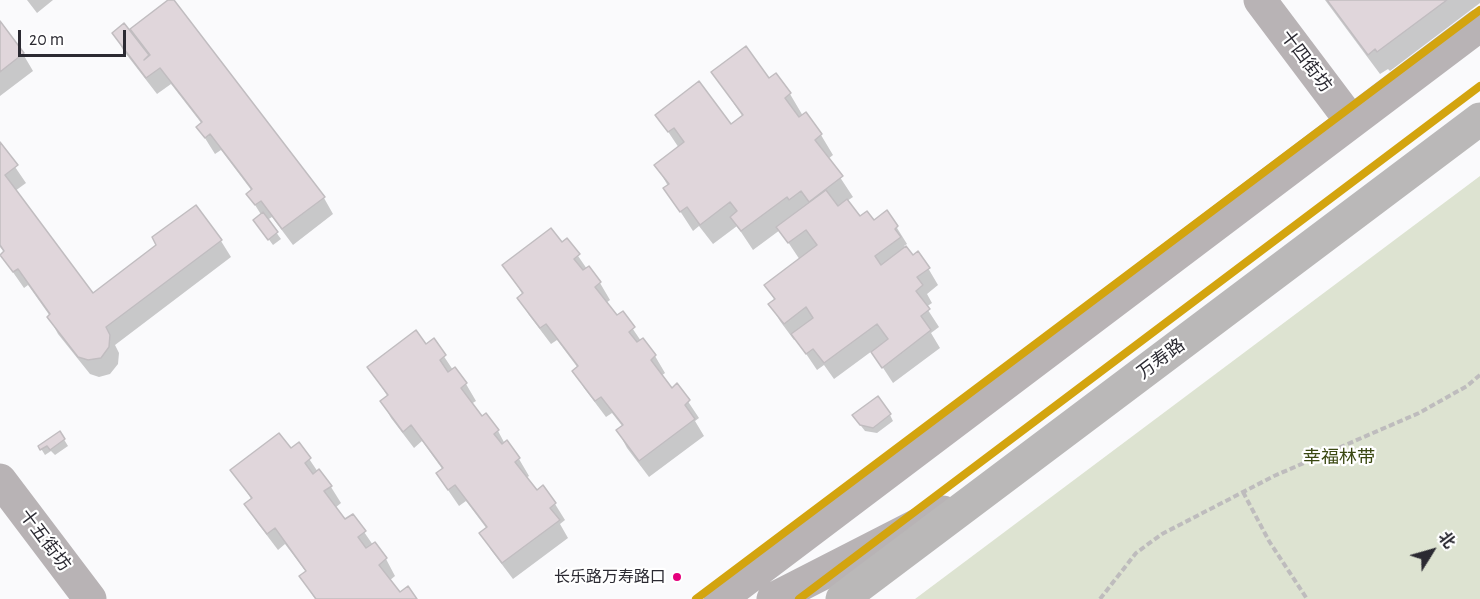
<!DOCTYPE html>
<meta charset="utf-8">
<style>
body{margin:0}
#map{position:relative;width:1480px;height:599px;overflow:hidden;background:#fafafc;font-family:"Alegreya Sans","Noto Sans SC",sans-serif}
canvas{display:block}
.north{position:absolute;left:1402px;top:521px;width:60px;height:60px;-webkit-text-stroke:4px #fff;paint-order:stroke;rotate:53deg;font-size:16px;font-weight:700;line-height:24px;text-align:center;color:#2b2a32}
.north::after{content:'';display:block;margin:auto;width:21px;height:27px;background:#2b2a32;clip-path:polygon(50% 0,100% 100%,50% 72%,0 100%)}
.scale{position:absolute;left:18px;top:30px;width:108px;height:27px;box-sizing:border-box;border:3px solid #2b2a32;border-top:0;padding-left:8px;font-size:18px;line-height:21px;white-space:nowrap;color:#2b2a32;-webkit-text-stroke:4px #fff;paint-order:stroke}
</style>
<div id="map">
<canvas width="1480" height="599"></canvas>
<div class="north">北</div>
<div class="scale">20 m</div>
</div>
<script>
const ctx = document.querySelector('canvas').getContext('2d');
ctx.lineJoin = 'round';
function fill(path, color) {
  ctx.fillStyle = color;
  ctx.fill(path, 'evenodd');
}
function trace(path, color, width, dash) {
  ctx.strokeStyle = color;
  ctx.lineWidth = width;
  ctx.lineCap = dash ? 'butt' : 'round';
  ctx.setLineDash(dash || []);
  ctx.stroke(path);
}
function drawText(font, color, halo, rows, align = 'center') {
  ctx.font = font + ' "Alegreya Sans","Noto Sans SC",sans-serif';
  ctx.lineWidth = 4.5;
  ctx.setLineDash([]);
  ctx.textBaseline = 'middle';
  ctx.strokeStyle = halo;
  ctx.fillStyle = color;
  for (const [text, x, y, turn = 0] of rows) {
    ctx.save();
    ctx.translate(x, y);
    ctx.rotate((+turn || 0) * Math.PI / 180);
    ctx.textAlign = isNaN(turn) ? turn : align;
    if (halo) ctx.strokeText(text, 0, 0);
    ctx.fillText(text, 0, 0);
    ctx.restore();
  }
}
const green = new Path2D(`
 M1480,176V599H915Z`);
const shadow = new Path2D(`
 M27,0H53L37,13Z
 M172,0L324,198L333,214L293,245L272,217L267,220L281,239L273,245L259,226L262,216L248,194L252,191L221,150L215,154L198,127L202,124L171,84L157,94L123,50L114,33L129,32Z
 M1325,0H1480V3L1390,71L1388,69L1380,74Z
 M0,23L23,54L33,71L0,96Z
 M713,73L769,80L776,75L790,94L803,116L805,114L821,135L833,155L828,159L853,197L847,201L860,218L874,222L887,212L907,244L904,246L913,257L928,268L938,285L927,294L932,303L926,307L939,327L931,333L940,348L893,383L872,351L834,379L824,365L817,370L796,339L794,340L780,321L770,304L775,301L766,285L800,260L780,230L753,250L737,226L713,244L699,226L693,231L665,188L668,186L656,165L679,148L657,115L731,126L743,117Z
 M0,145L26,183L15,191L93,295L221,241L231,257L115,345L119,353L118,364L110,374L99,377L90,374L58,334L49,317L50,316L28,285L24,288L1,255L4,252L0,247Z
 M567,240L587,269L589,268L600,283L610,300L606,303L616,317L622,313L641,341L643,340L655,356L665,373L661,376L671,390L677,385L699,418L695,421L704,436L649,477L627,448L618,431L623,427L612,413L606,417L584,388L574,371L578,368L557,340L551,344L529,315L519,298L523,295L504,265L561,244Z
 M433,340L453,370L455,369L466,384L476,401L471,404L482,419L498,431L505,444L519,459L529,476L526,478L536,492L555,504L565,520L560,524L568,538L513,579L491,550L481,533L487,529L466,501L459,506L448,490L438,474L443,470L422,441L414,448L391,418L382,401L388,397L369,367L426,346Z
 M890,415L893,421L877,433L865,431L858,422Z
 M60,433L68,446L55,455L51,451L45,455L40,447Z
 M299,444L318,472L331,487L341,503L335,508L345,522L353,516L373,545L386,559L395,576L389,581L399,595L416,599H315L301,577L307,573L285,544L278,550L256,521L246,504L252,500L232,470L290,450Z`);
const building = new Path2D(`
 M168,0H174L325,197L282,229L261,201L255,205L246,194L252,189L210,134L205,138L196,127L202,122L160,68L146,78L112,33L124,23L149,55L144,60L150,55L130,29Z
 M1327,0H1447L1377,52L1375,49L1368,55Z
 M0,21L24,53L0,72Z
 M746,46L769,78L776,73L791,93L785,98L799,117L806,112L822,134L815,140L843,176L809,202L801,191L789,200L787,197L741,231L730,217L737,211L730,202L700,225L687,207L680,212L663,188L669,184L654,165L684,142L674,128L668,132L655,115L699,81L731,124L743,115L711,72Z
 M0,142L18,165L5,175L93,293L156,245L152,237L196,205L222,240L106,327L110,335L109,347L101,358L88,360L78,357L47,317L50,314L18,269L13,272L0,255L4,251L0,245Z
 M826,190L838,206L847,199L860,216L867,211L874,220L887,210L898,226L895,229L901,237L875,256L881,265L906,246L913,255L918,251L930,268L917,277L923,285L916,291L930,309L921,316L931,330L882,368L871,352L888,339L877,324L824,363L813,349L806,354L791,334L813,318L806,307L784,324L768,304L775,299L764,285L817,245L806,230L788,243L776,227Z
 M263,212L278,232L268,240L253,220Z
 M551,228L562,242L567,238L580,254L574,259L583,270L589,266L601,282L595,287L617,315L623,311L635,327L629,332L637,342L643,338L656,355L651,360L672,388L677,383L690,400L685,405L695,419L639,461L616,430L623,425L601,397L595,401L572,371L578,366L546,324L540,328L517,298L523,293L502,265Z
 M416,330L426,344L434,338L446,355L440,360L448,372L455,367L467,383L461,388L482,416L486,413L499,430L494,434L502,444L507,440L520,458L515,462L537,490L543,485L556,503L550,508L560,520L502,563L479,533L487,527L455,485L448,490L436,473L443,468L411,425L403,432L380,401L388,395L367,367Z
 M878,396L891,414L873,428L860,425L852,415Z
 M60,431L65,439L50,450L47,446L40,450L38,446Z
 M279,433L291,448L299,442L311,458L305,463L313,474L319,469L332,486L324,491L345,519L353,514L366,531L358,537L366,548L375,542L387,558L379,565L400,592L408,586L417,599H316L299,576L306,571L275,528L267,534L244,504L252,498L230,470Z`);
const path = new Path2D(`
 M1243,492L1269,541L1307,599
 M1100,599L1136,553L1162,534L1274,476L1419,413L1467,386L1480,375`);
const secondary = new Path2D(`
 M1260,0L1351,121
 M0,480L90,599
 M720,599L1480,25
 M773,599L943,512`);
const primary = new Path2D(`
 M842,599L1480,119`);
const metro1 = new Path2D(`
 M696,599L1480,10
 M799,599L1480,86`);
const markers = [
 [677,577,5,"#e5007d"]
];
const busNames = [
 ["长乐路万寿路口",666,577]
];
const streetNames = [
 ["十四街坊",1306,61,53],
 ["万寿路",1161,359,-37],
 ["十五街坊",45,540,53]
];
const parkNames = [
 ["幸福林带",1339,458]
];
fill(green, '#dde3d1');
fill(shadow, '#0003');
fill(building, '#e0d6db');
trace(building, '#c1bdc0', 1.5);
trace(path, '#bebcbd', 4, [6, 3]);
trace(secondary, '#b8b3b5', 33);
trace(primary, '#bab8b8', 33);
trace(metro1, '#d3a40f', 8);
for (const [x, y, r, color] of markers) {
  const dot = new Path2D();
  dot.arc(x, y, r, 0, 2 * Math.PI);
  ctx.fillStyle = color;
  ctx.fill(dot);
  trace(dot, '#fff', 2);
}
drawText('16px', '#2b2a32', '#fff', busNames, 'right');
drawText('18px', '#2b2a32', '#fff', streetNames);
drawText('18px', '#3a4811', '#fff', parkNames);
</script>
